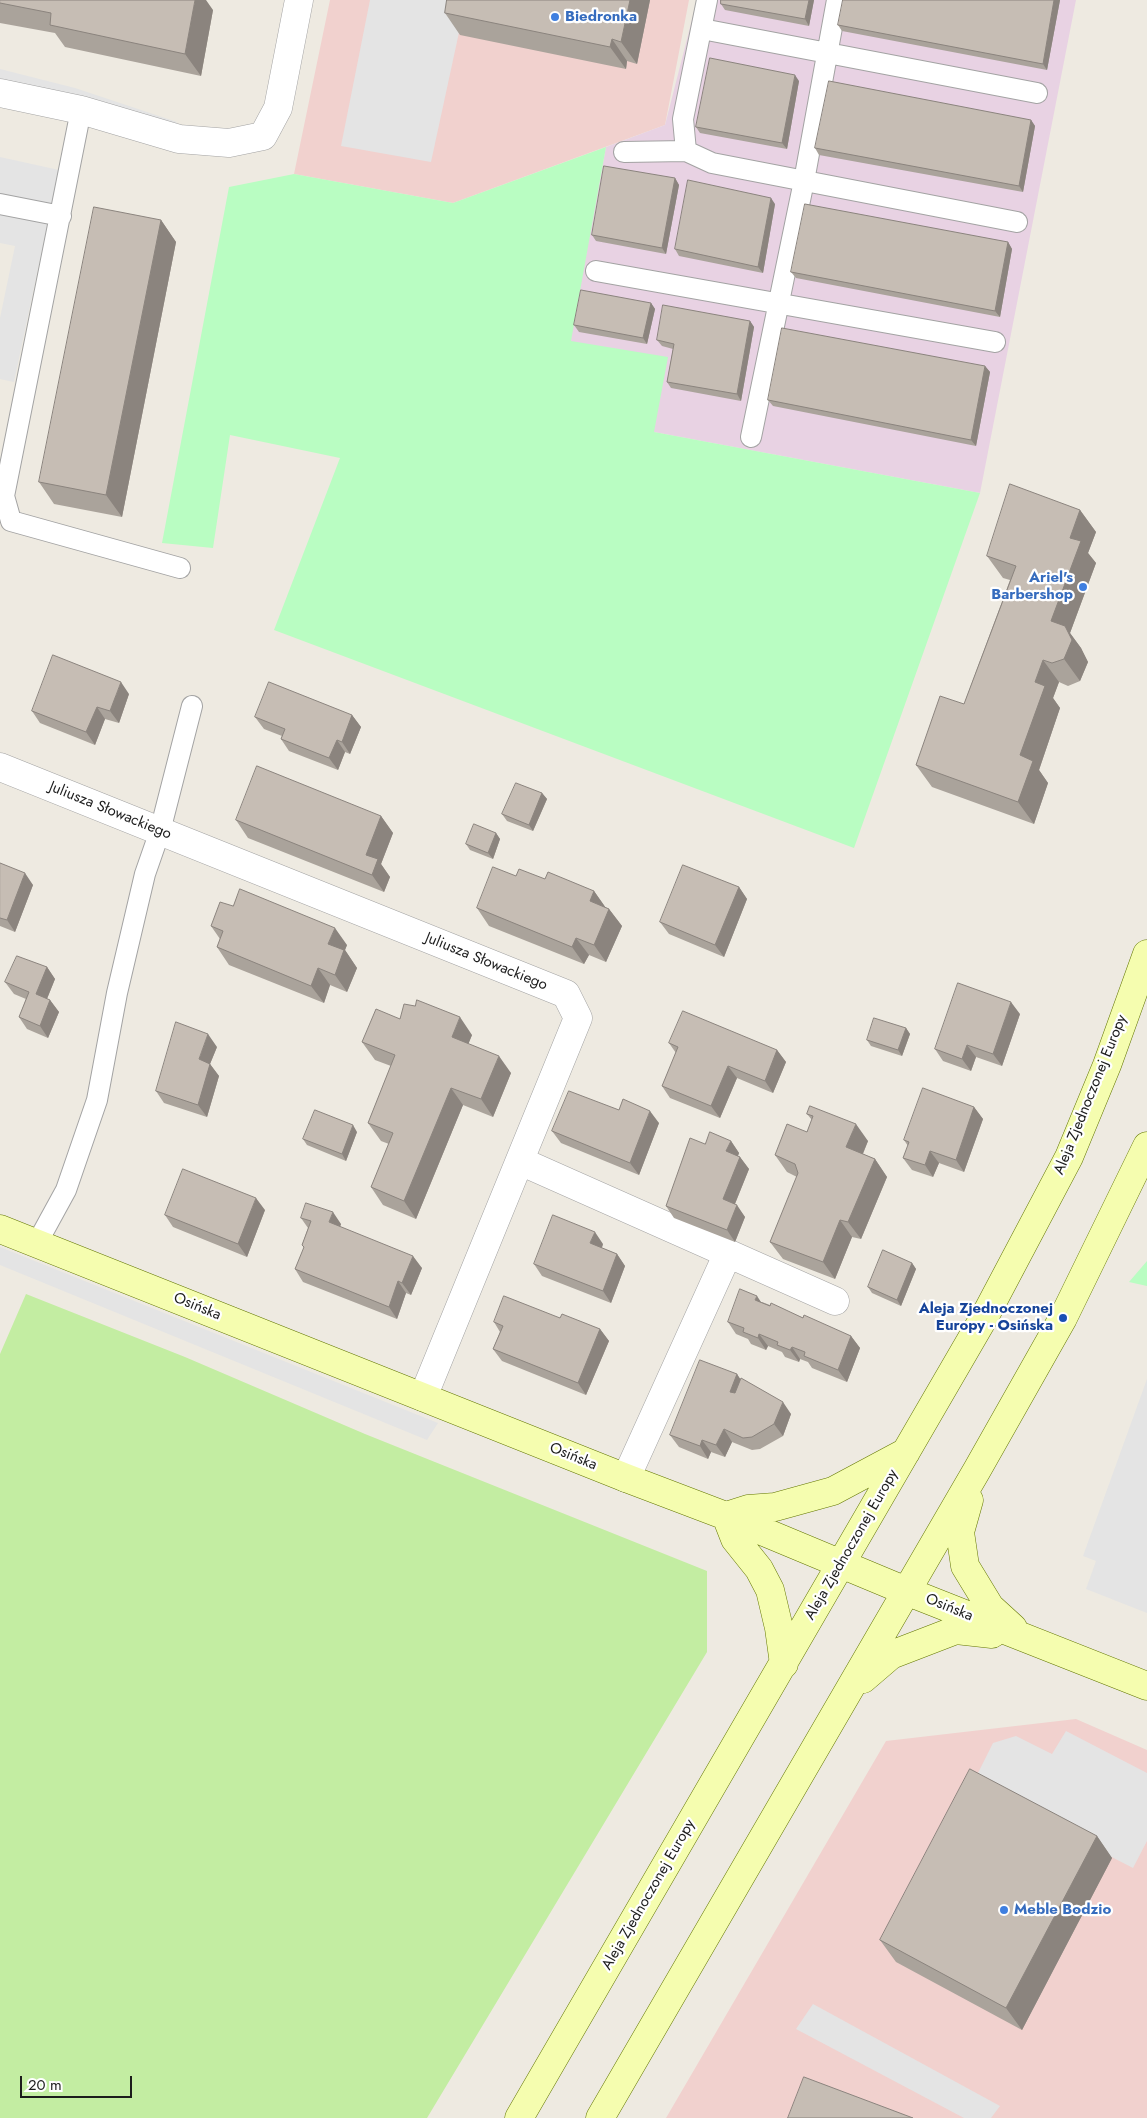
<!DOCTYPE html>
<meta charset="utf-8">
<style>
body{margin:0}
#map{position:relative;width:1147px;height:2118px;overflow:hidden;background:#eeeae1;font-family:Jost,sans-serif}
canvas{display:block}
.scale{position:absolute;left:20px;top:2076px;width:112px;height:22px;box-sizing:border-box;border:2px solid #1c1c1c;border-top:0;padding-left:6px;font-size:15px;line-height:18px;white-space:nowrap;color:#1c1c1c;-webkit-text-stroke:4px #fff;paint-order:stroke}
</style>
<div id="map">
<canvas width="1147" height="2118"></canvas>
<div class="scale">20 m</div>
</div>
<script>
const ctx = document.querySelector('canvas').getContext('2d');
ctx.lineJoin = 'round';
function fill(path, color) {
  ctx.fillStyle = color;
  ctx.fill(path, 'evenodd');
}
function trace(path, color, width, dash) {
  ctx.strokeStyle = color;
  ctx.lineWidth = width;
  ctx.lineCap = dash ? 'butt' : 'round';
  ctx.setLineDash(dash || []);
  ctx.stroke(path);
}
function drawText(font, color, halo, rows, align = 'center') {
  ctx.font = font + ' Jost,sans-serif';
  ctx.lineWidth = 4.5;
  ctx.setLineDash([]);
  ctx.textBaseline = 'middle';
  ctx.strokeStyle = halo;
  ctx.fillStyle = color;
  for (const [text, x, y, turn = 0] of rows) {
    ctx.save();
    ctx.translate(x, y);
    ctx.rotate((+turn || 0) * Math.PI / 180);
    ctx.textAlign = isNaN(turn) ? turn : align;
    if (halo) ctx.strokeText(text, 0, 0);
    ctx.fillText(text, 0, 0);
    ctx.restore();
  }
}
const commercial = new Path2D(`
 M330,0H689L665,125L453,203L294,174Z
 M1076,1719L1147,1750V2118H666L886,1741Z`);
const industrial = new Path2D(`
 M697,0H1076L980,493L654,432L570,341L606,147L665,125Z`);
const grass = new Path2D(`
 M26,1294L185,1357L365,1434L707,1571V1652L427,2118H0V1354Z`);
const park = new Path2D(`
 M606,147L571,341L668,357L654,432L980,493L854,848L274,630L340,458L230,435L213,548L162,543L229,187L294,174L453,203Z
 M1147,1261V1286L1129,1282Z`);
const parking = new Path2D(`
 M370,0H466L431,162L341,146Z
 M0,69L75,88L177,122L171,132L0,85Z
 M0,157L59,170L14,382L0,379V318L15,246L0,243Z
 M0,1247L438,1423L427,1440L0,1265Z
 M1147,1379V1613L1086,1589L1096,1561L1083,1556Z
 M1066,1731L1147,1773V1841L1133,1868L972,1785L993,1743L1016,1736L1052,1754Z
 M813,2004L1000,2106L991,2118H964L796,2029Z`);
const lane = new Path2D(`
 M707,0L683,119L686,151L712,163L1017,222
 M702,29L1037,93
 M81,110L4,496L11,521L180,568
 M624,152L686,151
 M0,204L61,216
 M596,271L995,342
 M751,437L804,181L837,0
 M37,1243L66,1190L97,1100L117,993L145,874L160,831L192,706`);
const street = new Path2D(`
 M0,93L81,110L179,139L229,143L263,136L278,108L299,0
 M0,767L566,994L578,1018L423,1397
 M520,1161L835,1301
 M626,1478L728,1253`);
const secondary = new Path2D(`
 M0,1229L626,1478L726,1516L906,1591L1147,1686
 M969,1500L960,1532L965,1566L990,1607L1013,1628
 M726,1516L748,1509L775,1507L833,1491L906,1452
 M726,1516L735,1539L759,1569L770,1590L779,1628L784,1664
 M863,1679L891,1655L956,1630L992,1634
 M519,2118L986,1314L1069,1157L1107,1065L1147,954
 M600,2118L977,1470L1063,1318L1147,1146`);
const wall = new Path2D(`
 M0,0L213,10L201,76L65,47L55,33L0,23Z
 M447,0H650L637,64L627,61L626,69L460,35L445,13Z
 M721,0H814L809,26L725,10L721,4Z
 M1060,0L1047,70L842,31L838,25Z
 M799,81L787,149L700,133L696,127Z
 M1031,120L1035,126L1023,192L819,155L815,148Z
 M675,178L679,185L666,254L596,241L592,235Z
 M775,204L763,273L679,256L675,249Z
 M161,220L176,242L122,517L54,504L39,482Z
 M1008,242L1012,249L1000,317L796,278L791,272Z
 M651,303L655,309L647,344L579,332L574,325Z
 M750,321L754,327L741,401L671,388L667,382L673,349L662,346L657,340Z
 M985,366L990,372L976,446L773,406L768,400Z
 M1080,510L1096,532L1088,553L1096,563L1070,633L1081,648L1088,662L1080,681L1068,686L1059,682L1053,698L1060,708L1039,770L1048,783L1034,824L932,787L916,765L964,704L1010,580L1003,578L987,556Z
 M129,694L119,723L105,719L95,745L40,723L32,711Z
 M352,715L361,727L350,754L345,752L338,770L289,751L281,739L282,736L264,729L255,717Z
 M542,793L547,799L533,831L507,821L502,814Z
 M381,816L393,833L381,864L390,877L384,892L248,838L236,820Z
 M496,833L500,839L493,859L470,850L466,844Z
 M0,863L33,885L15,932L0,926Z
 M516,876L545,879L594,891L605,907L609,909L622,926L606,962L589,955L584,964L489,926L477,908Z
 M739,887L747,899L724,957L669,934L660,922Z
 M211,926L347,945L345,950L357,968L347,992L330,985L324,1003L229,965L217,947L220,939Z
 M47,967L55,979L47,999L50,1000L59,1012L48,1038L27,1029L19,1017L26,999L14,994L5,982Z
 M1020,1014L1002,1066L976,1057L971,1071L943,1061L935,1049Z
 M400,1019L472,1035L468,1044L511,1073L493,1117L463,1105L416,1219L383,1205L371,1187L389,1144L381,1141L368,1123L391,1066L375,1060L362,1042Z
 M906,1028L910,1034L902,1056L871,1046L867,1040Z
 M669,1043L777,1050L786,1062L773,1093L737,1078L720,1118L670,1098L662,1086L676,1053Z
 M217,1047L210,1064L219,1076L207,1117L164,1103L156,1091Z
 M810,1106L868,1141L863,1154L875,1159L887,1177L861,1239L852,1237L835,1279L783,1259L770,1242L797,1177L787,1172L775,1155L807,1132L812,1120L807,1114Z
 M974,1107L983,1119L964,1172L939,1163L933,1177L912,1170L903,1158L908,1146L904,1140Z
 M619,1110L659,1123L639,1175L561,1143L552,1131Z
 M357,1132L346,1161L307,1145L303,1139Z
 M731,1141L739,1153L738,1156L740,1157L749,1169L735,1204L745,1217L735,1242L674,1218L666,1206L705,1144Z
 M265,1210L247,1257L173,1227L165,1215Z
 M301,1218L341,1224L340,1227L422,1268L411,1295L406,1293L397,1319L303,1282L295,1269L304,1248L302,1245L308,1228Z
 M603,1244L602,1248L617,1254L625,1266L611,1303L542,1276L534,1264Z
 M912,1263L916,1269L901,1306L872,1293L868,1287Z
 M762,1302L851,1336L860,1348L847,1382L812,1368L808,1362L800,1359L799,1362L785,1357L782,1352L768,1346L766,1350L751,1344L748,1339L736,1334L728,1322Z
 M560,1318L600,1329L609,1341L586,1395L502,1361L493,1349L500,1332L494,1322Z
 M737,1374L740,1380L791,1414L783,1436L760,1449L752,1450L732,1442L725,1457L711,1452L708,1459L679,1447L670,1435Z
 M1097,1836L1112,1858L1022,2030L896,1962L880,1940Z`);
const shadedWall = new Path2D(`
 M195,0H206L213,10L201,76L185,54Z
 M630,0H650L637,64L621,42Z
 M809,0H814L809,26L805,19Z
 M1054,0H1060L1047,70L1043,64Z
 M612,39L627,61L626,69L610,47Z
 M795,75L799,81L787,149L782,143Z
 M1031,120L1035,126L1023,192L1019,186Z
 M675,178L679,185L666,254L662,248Z
 M771,198L775,204L763,273L758,267Z
 M161,220L176,242L122,517L106,495Z
 M1008,242L1012,249L1000,317L995,311Z
 M651,303L655,309L647,344L643,338Z
 M750,321L754,327L741,401L737,394Z
 M985,366L990,372L976,446L971,440Z
 M1080,510L1096,532L1088,553L1096,563L1070,633L1081,648L1088,662L1080,681L1064,659L1051,621L1070,538Z
 M1043,660L1059,682L1053,698L1060,708L1039,770L1048,783L1034,824L1018,802L1020,755L1035,682Z
 M121,682L129,694L119,723L110,711Z
 M97,707L105,719L95,745L86,732Z
 M352,715L361,727L350,754L342,742Z
 M337,740L345,752L338,770L329,758Z
 M542,793L547,799L533,831L529,825Z
 M381,816L393,833L381,864L390,877L384,892L372,875L366,855Z
 M496,833L500,839L493,859L488,853Z
 M25,873L33,885L15,932L7,920Z
 M739,887L747,899L724,957L715,945Z
 M594,891L606,908L590,901Z
 M609,909L622,926L606,962L594,945Z
 M335,928L347,945L345,950L357,968L347,992L335,975L328,944Z
 M576,938L589,955L584,964L572,947Z
 M47,967L55,979L44,1006L36,994Z
 M318,968L330,985L324,1003L311,986Z
 M50,1000L59,1012L48,1038L40,1026Z
 M1011,1002L1020,1014L1002,1066L993,1054Z
 M460,1017L472,1035L464,1055L452,1037Z
 M906,1028L910,1034L902,1056L898,1050Z
 M208,1034L217,1047L210,1064L219,1076L207,1117L198,1105L199,1059Z
 M967,1045L976,1057L971,1071L962,1059Z
 M777,1050L786,1062L773,1093L765,1081Z
 M499,1056L511,1073L493,1117L481,1099Z
 M728,1066L737,1078L720,1118L711,1106Z
 M451,1088L463,1105L416,1219L404,1201Z
 M974,1107L983,1119L964,1172L956,1160Z
 M650,1111L659,1123L639,1175L630,1163Z
 M856,1124L868,1141L858,1165L846,1147Z
 M353,1125L357,1132L346,1161L342,1154Z
 M731,1141L739,1153L735,1163L726,1151Z
 M930,1151L939,1163L933,1177L925,1165Z
 M740,1157L749,1169L732,1211L723,1199Z
 M875,1159L887,1177L861,1239L848,1222Z
 M256,1198L265,1210L247,1257L238,1244Z
 M737,1205L745,1217L735,1242L727,1230Z
 M333,1212L341,1224L337,1234L329,1222Z
 M840,1220L852,1237L835,1279L823,1262Z
 M595,1232L603,1244L599,1255L590,1243Z
 M617,1254L625,1266L611,1303L603,1291Z
 M413,1256L422,1268L411,1295L402,1283Z
 M912,1263L916,1269L901,1306L897,1300Z
 M398,1281L406,1293L397,1319L389,1307Z
 M757,1296L765,1308L755,1300Z
 M600,1329L609,1341L586,1395L578,1383Z
 M759,1334L768,1346L766,1350L758,1338Z
 M851,1336L860,1348L847,1382L838,1370Z
 M792,1347L800,1359L799,1362L790,1350Z
 M737,1374L745,1386L738,1404L730,1392Z
 M783,1402L791,1414L783,1436L774,1424Z
 M724,1429L732,1442L725,1457L716,1445Z
 M702,1440L711,1452L708,1459L700,1446Z
 M1097,1836L1112,1858L1022,2030L1006,2008Z`);
const building = new Path2D(`
 M0,0H195L185,54L50,25L51,13L0,3Z
 M447,0H630L621,42L612,39L610,47L445,13Z
 M721,0H809L805,19L721,4Z
 M843,0H1054L1043,64L838,25Z
 M710,58L795,75L782,143L696,127Z
 M829,81L1031,120L1019,186L815,148Z
 M604,166L675,178L662,248L592,235Z
 M688,180L771,198L758,267L675,249Z
 M805,204L1008,242L995,311L791,272Z
 M94,207L161,220L106,495L39,482Z
 M581,290L651,303L643,338L574,325Z
 M663,305L750,321L737,394L667,382L674,344L657,340Z
 M782,328L985,366L971,440L768,400Z
 M1010,484L1080,510L1070,538L1081,541L1051,621L1065,626L1072,640L1064,659L1052,663L1043,660L1035,682L1045,686L1020,755L1033,761L1018,802L916,765L940,696L964,704L1016,566L987,556Z
 M53,655L121,682L110,711L97,707L86,732L32,711Z
 M269,682L352,715L342,742L337,740L329,758L281,739L285,729L255,717Z
 M257,766L381,816L366,855L378,859L372,875L236,820Z
 M516,783L542,793L529,825L502,814Z
 M474,824L496,833L488,853L466,844Z
 M0,863L25,873L7,920L0,918Z
 M683,865L739,887L715,945L660,922Z
 M493,867L516,876L519,869L545,879L548,872L594,891L590,901L609,909L594,945L576,938L572,947L477,908Z
 M240,889L335,928L328,944L344,950L335,975L318,968L311,986L217,947L223,931L211,926L220,902L233,906Z
 M17,956L47,967L36,994L50,1000L40,1026L19,1017L29,992L5,982Z
 M958,983L1011,1002L993,1054L967,1045L962,1059L935,1049Z
 M417,1000L460,1017L452,1037L499,1056L481,1099L451,1088L404,1201L371,1187L393,1133L368,1123L395,1055L362,1042L376,1009L400,1019L404,1004L415,1006Z
 M683,1011L777,1050L765,1081L728,1066L711,1106L662,1086L678,1047L669,1043Z
 M874,1018L906,1028L898,1050L867,1040Z
 M176,1022L208,1034L199,1059L210,1064L198,1105L156,1091Z
 M923,1088L974,1107L956,1160L930,1151L925,1165L903,1158L909,1142L904,1140Z
 M569,1091L619,1110L623,1099L650,1111L630,1163L552,1131Z
 M810,1106L856,1124L846,1147L875,1159L848,1222L840,1220L823,1262L770,1242L798,1173L795,1164L775,1155L787,1124L807,1132L813,1116L807,1114Z
 M315,1110L353,1125L342,1154L303,1139Z
 M710,1132L731,1141L726,1151L740,1157L723,1199L737,1205L727,1230L666,1206L690,1138L705,1144Z
 M183,1169L256,1198L238,1244L165,1215Z
 M306,1203L333,1212L329,1222L413,1256L402,1283L398,1281L389,1307L295,1269L304,1247L302,1245L311,1221L301,1218Z
 M553,1215L595,1232L590,1243L617,1254L603,1291L534,1264Z
 M883,1250L912,1263L897,1300L868,1287Z
 M740,1289L757,1296L755,1300L770,1306L771,1303L803,1318L804,1315L851,1336L838,1370L804,1356L805,1352L792,1347L790,1350L777,1345L778,1342L759,1334L758,1338L743,1332L744,1328L728,1322Z
 M504,1296L560,1318L562,1314L600,1329L578,1383L493,1349L503,1326L494,1322Z
 M700,1360L737,1374L730,1392L735,1393L741,1378L783,1402L774,1424L752,1437L743,1438L724,1429L716,1445L702,1440L700,1446L670,1435Z
 M970,1769L1097,1836L1006,2008L880,1940Z
 M804,2077L913,2118H788Z`);
const markers = [
 [555,17,5,"#3f7fe0"],
 [1083,587,5,"#3f7fe0"],
 [1063,1318,5,"#1a4fb4"],
 [1004,1910,5,"#3f7fe0"]
];
const shopNames = [
 ["Biedronka",565,17],
 ["Ariel's",1073,578,"right"],
 ["Barbershop",1073,595,"right"],
 ["Meble Bodzio",1014,1910]
];
const streetNames = [
 ["Juliusza Słowackiego",110,811,22],
 ["Juliusza Słowackiego",486,962,22],
 ["Aleja Zjednoczonej Europy",1091,1095,-68],
 ["Osińska",197,1307,22],
 ["Osińska",573,1457,22],
 ["Aleja Zjednoczonej Europy",852,1545,-60],
 ["Osińska",949,1608,22],
 ["Aleja Zjednoczonej Europy",649,1895,-60]
];
const transitNames = [
 ["Aleja Zjednoczonej",1053,1309],
 ["Europy - Osińska",1053,1326]
];
fill(commercial, '#f1d1ce');
fill(industrial, '#e8d2e3');
fill(grass, '#c3eda2');
fill(park, '#b9fdc2');
fill(parking, '#e4e4e4');
trace(lane, '#a3a3a3', 22);
trace(street, '#a3a3a3', 29);
trace(secondary, '#627600', 29);
trace(lane, '#fff', 20);
trace(street, '#fff', 28);
trace(secondary, '#f5fdaf', 28);
fill(wall, '#aaa39b');
fill(shadedWall, '#8b847e');
fill(building, '#c6bdb4');
trace(building, '#8b847e', 1);
for (const [x, y, r, color] of markers) {
  const dot = new Path2D();
  dot.arc(x, y, r, 0, 2 * Math.PI);
  ctx.fillStyle = color;
  ctx.fill(dot);
  trace(dot, '#fff', 2);
}
drawText('bold 15px', '#366cbe', '#fff', shopNames, 'left');
drawText('15px', '#1c1c1c', '#fff', streetNames);
drawText('bold 15px', '#164399', '#fff', transitNames, 'right');
</script>
